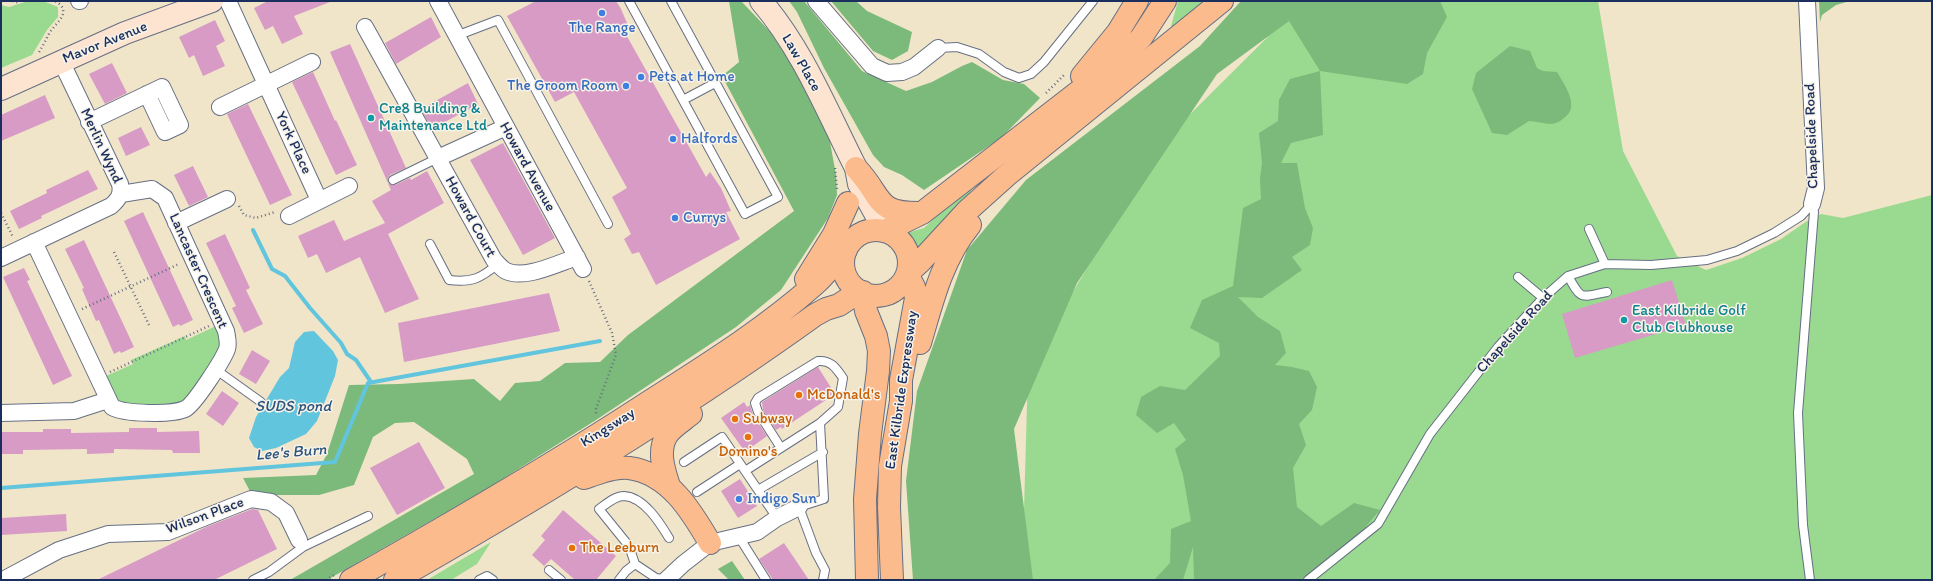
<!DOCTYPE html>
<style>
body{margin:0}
#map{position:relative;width:1933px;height:581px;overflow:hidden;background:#f0e5c9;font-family:Itim,sans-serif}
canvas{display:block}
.frame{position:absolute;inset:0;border:2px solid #1b2f5e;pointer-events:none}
</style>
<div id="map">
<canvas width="1933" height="581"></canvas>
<div class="frame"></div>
</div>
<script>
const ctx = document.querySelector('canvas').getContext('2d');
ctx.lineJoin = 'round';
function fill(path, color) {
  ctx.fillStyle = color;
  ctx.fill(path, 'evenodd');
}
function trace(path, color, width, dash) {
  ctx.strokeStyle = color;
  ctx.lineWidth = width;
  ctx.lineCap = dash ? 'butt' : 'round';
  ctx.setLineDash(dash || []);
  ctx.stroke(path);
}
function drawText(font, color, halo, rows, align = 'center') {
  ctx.font = font + ' Itim,sans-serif';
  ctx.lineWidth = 3;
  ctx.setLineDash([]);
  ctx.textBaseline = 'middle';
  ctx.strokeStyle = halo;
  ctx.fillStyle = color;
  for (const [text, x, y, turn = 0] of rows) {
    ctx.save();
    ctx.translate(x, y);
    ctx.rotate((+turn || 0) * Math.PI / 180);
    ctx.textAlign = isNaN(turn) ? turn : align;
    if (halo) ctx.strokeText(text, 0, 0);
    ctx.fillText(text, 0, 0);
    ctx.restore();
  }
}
const green = new Path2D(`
 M28,1H43L58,7V17L47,30L32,55L1,68V5L9,7Z
 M1178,1H1209L1172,29L1171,26Z
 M1304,1H1598L1623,151L1677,256L1706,270L1742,258L1781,239L1807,221L1821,214L1843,218L1932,195V580H1022L1028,369L1158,146Z
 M972,189L966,198L913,252L910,241L903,234L924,228L962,193Z
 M216,326L222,340L220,353L188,401L177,405H121L116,402L104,377L133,364L131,360L185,336L186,340Z
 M491,542L477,564L451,580H427Z`);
const forest = new Path2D(`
 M729,1H741L779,41L797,70L828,131L836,175L837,195L828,218L781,290L736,327L596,420L485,490L327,580H290L474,474L467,459L414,422L395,423L373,437L354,485L319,495H252L243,478L316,475L327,454L349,385L399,384L474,379L500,401L515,383L540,381L565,363L600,362L628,335L794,211L722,76L739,62Z
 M789,1H804L862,71L906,91L932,82L962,66L972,62L1003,80L1024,84L1040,98L1002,137L924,190L902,175L884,167L873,155L824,68L797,12Z
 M831,1H856L867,11L912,32L908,51L892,60L873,51Z
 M1241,1H1440L1447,17L1427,53L1423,74L1407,84L1320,71L1323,135L1291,143L1281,163H1297L1305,208L1313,228L1310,245L1292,257L1302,270L1262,298L1238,297L1258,317L1280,331L1286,353L1275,365L1292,367L1309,371L1317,387L1312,410L1299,424L1306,445L1293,468L1297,507L1321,526L1354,503L1380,510L1358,536L1310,580H1194L1193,547L1183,580L1155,579L1170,563L1171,529L1191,521L1183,475L1175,449L1186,440L1174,423L1157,433L1136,415L1141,397L1160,386L1185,390L1220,356L1219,343L1190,328L1202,300L1233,286L1243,208L1261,199L1260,179L1262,163L1259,133L1278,121L1279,100L1290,79L1320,71L1289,21L1217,74L1077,283L1014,429L1033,580H913L906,481L917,391L967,250L1026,180L1200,46Z
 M1819,1H1850L1836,5L1822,15L1820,22Z
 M1510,46L1530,51L1537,68L1543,71L1557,72C1564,84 1581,107 1564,118C1561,121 1555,124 1550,124C1545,124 1535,121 1529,121L1507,135L1492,133L1472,89L1476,73Z
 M732,561L745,580H729L718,569Z`);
const water = new Path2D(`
 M314,331L333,351L338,360L335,376L317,421L306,434L276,448L262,451L254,447L249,438L256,417L280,377L289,368L295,342L304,332Z`);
const stream = new Path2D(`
 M253,230L272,269L285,276L310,308L341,343L347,354L356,360L371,382
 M1,488L335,462L368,383L600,341`);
const building = new Path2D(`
 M268,1H330V2L294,16L303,34L282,44L273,26L265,30L254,8Z
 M536,1H616L621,9L630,30L624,31L706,177L710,172L721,188L731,211L726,212L740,239L656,285L639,252L632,254L624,239L631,234L612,197L627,188L574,92L555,102L507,16Z
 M431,17L441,37L396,64L385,43Z
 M215,20L225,41L216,46L225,66L203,76L194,55L189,58L179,37Z
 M350,44L406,168L390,175L388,179V183L395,185L410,178L411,180L427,171L444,203L388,234L419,299L385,313L360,257L326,273L317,254L308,258L298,236L334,220L344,241L385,223L372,201L391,190L330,52Z
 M112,63L127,93L105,104L89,74Z
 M313,72L335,121L336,120L357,165L336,175L292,82Z
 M468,83L478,104L432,129L421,109Z
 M45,95L55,118L1,141V115Z
 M248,104L292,195L270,205L227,114Z
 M141,127L150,145L126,156L118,138Z
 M503,143L555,238L523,255L470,160Z
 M193,166L208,197L189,206L174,175Z
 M88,170L98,189L41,216L42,218L19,229L10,211L47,193L46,190Z
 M143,212L193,320L180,326L179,324L173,327L124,221Z
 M225,234L250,288L246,290L263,324L244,333L232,308L236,306L206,243Z
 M84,240L134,347L121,353L120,351L114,354L99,320L96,321L82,289L84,288L65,249Z
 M24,268L30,280L27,281L72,376L53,385L3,277Z
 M1672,280L1686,325L1575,358L1562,314Z
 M549,293L560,331L404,362L398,323Z
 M252,350L270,361L256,384L239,374Z
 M818,367L835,394L782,429L781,427L776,430L763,410L762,402Z
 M222,391L239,403L223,426L206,414Z
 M744,402L747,407L750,405L753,415L767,436L745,452L721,418Z
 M129,428H157V432L199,431L200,453H173L172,450L114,449V453L87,454V449L23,450V454H1V432H43V429H71V433L129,432Z
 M419,442L445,488L397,515L370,468Z
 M740,479L757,506L738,518L721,491Z
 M252,509L258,510L277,549L214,580H97L206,527Z
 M563,510L616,556L596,580H575L551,559L544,566L532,555L545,540L541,536Z
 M66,514L67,531L1,535V518Z
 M784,543L809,580H773L759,559Z`);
const path = new Path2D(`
 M13,1L15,3L19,1
 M39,52C43,46 46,39 50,32C57,22 73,11 55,1
 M1046,93L1065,74
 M835,168L837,189
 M239,206L244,215L256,218L275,212
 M1,213L13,237
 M114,252L149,325
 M589,281L612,333L616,355L596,409V415
 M82,309L179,264
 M110,372L209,326
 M326,580L334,575`);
const lane = new Path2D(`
 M629,1L745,214L778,197L671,1
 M456,36L498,20L608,224
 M938,48L957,47L979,54L1004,72L1019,78L1031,74L1044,62L1093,1
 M683,100L715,83
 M393,180L438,158
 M1589,229L1605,264
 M430,244L449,280C472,283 481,278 498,264
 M1568,276C1582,301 1580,297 1607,292
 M1518,277L1543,298
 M215,369L261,402
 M781,448L758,412L755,403L758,398L818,361C831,360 836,368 843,378L838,407L820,423
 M684,462L722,437L777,518
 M745,471L820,423L824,499L799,507L816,553L825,570L823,580
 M758,490L823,452
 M697,492L740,464
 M739,537L766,580
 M299,540L303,547L368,516
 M549,570L561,580
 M253,580L269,572L303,547
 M479,580L487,576L493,580
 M619,580L626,571L635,564
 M667,580L656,578L635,564L629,546L599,509C606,504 615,496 624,496C644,497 660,523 669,538
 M1308,580L1378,524L1430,434L1498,347L1543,298L1568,276L1605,264L1651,265L1707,260L1737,251L1774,233L1801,216L1812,204
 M1810,580L1803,525L1798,413L1814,212L1812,204`);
const street = new Path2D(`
 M79,1H80
 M228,1L319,200
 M438,1L583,269
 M816,1L872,66L887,73L902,72L914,67L938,48
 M1807,1L1816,188L1812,204
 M365,27L494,260C497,263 502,269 506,271C525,280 558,263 577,257
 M220,107L312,62
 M89,122L162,87L180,125L165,132L147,94
 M438,158L506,127
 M289,216L349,186
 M176,223L227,199
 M34,242L112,407C124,414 172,415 185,409C194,405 223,360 227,349C229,343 227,337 226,331L165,198L152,189L121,194
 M1,258L111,206C119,199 122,194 120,184L61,61
 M1,413L74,411L108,400
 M3,580L59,550L108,534L168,532L251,499L271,502L286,513L299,540
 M666,580L683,564L710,543L757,532L777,518L799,507`);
const secondary = new Path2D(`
 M761,1C803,50 827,111 856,168L859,184L885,231
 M1,89L125,33L212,1`);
const primary = new Path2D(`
 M1082,76L1118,32L1137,1
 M856,168C884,197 873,214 922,213
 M843 263a33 33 0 1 1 66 0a33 33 0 1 1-66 0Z
 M885,231L922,213L1104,72L1141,38L1165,1
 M907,274L919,263L967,211L1006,176L1222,1
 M806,279L834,234L848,203
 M863,292L866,311L876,336L879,351L878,371L870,434L865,499L867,580
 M920,343C932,302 942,259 970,225
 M584,478C598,473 615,466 629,468C669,473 692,512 710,543
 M669,486C664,470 657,451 667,435C672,427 684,420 691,414
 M351,580C449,525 547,468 641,407C700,369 761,332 814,285C826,275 835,261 846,250
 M395,580C539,498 680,412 815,315L826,309L839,305L860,291
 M892,580L889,507L890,466L901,401V380L916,298L914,287L907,274`);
const markers = [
 [602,13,4,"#3f7fe0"],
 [641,77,4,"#3f7fe0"],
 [626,86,4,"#3f7fe0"],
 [371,118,4,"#0f9aa8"],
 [673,139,4,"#3f7fe0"],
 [675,218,4,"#3f7fe0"],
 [1624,320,4,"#0f9aa8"],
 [799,395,4,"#e8710a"],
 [735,419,4,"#e8710a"],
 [748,437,4,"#e8710a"],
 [739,499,4,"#3f7fe0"],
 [572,548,4,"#e8710a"]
];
const shopNames = [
 ["The Range",602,28,"center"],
 ["Pets at Home",649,77],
 ["The Groom Room",618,86,"right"],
 ["Halfords",681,139],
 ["Currys",683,218],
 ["Indigo Sun",747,499]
];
const streetNames = [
 ["Mavor Avenue",105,43,-22],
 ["Law Place",801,63,60],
 ["Chapelside Road",1812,136,-92],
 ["York Place",293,143,65],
 ["Merlin Wynd",101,146,65],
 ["Howard Avenue",527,167,61],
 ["Howard Court",470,217,61],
 ["Lancaster Crescent",198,271,66],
 ["Chapelside Road",1515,332,-48],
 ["East Kilbride Expressway",902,390,-82],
 ["Kingsway",608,428,-32],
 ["Wilson Place",205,516,-20]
];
const cultureNames = [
 ["Cre8 Building &",379,109],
 ["Maintenance Ltd",379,126],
 ["East Kilbride Golf",1632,311],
 ["Club Clubhouse",1632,328]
];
const foodNames = [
 ["McDonald's",807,395],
 ["Subway",743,419],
 ["Domino's",748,452,"center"],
 ["The Leeburn",580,548]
];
const waterNames = [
 ["SUDS pond",293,407],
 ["Lee's Burn",291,453,-5]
];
fill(green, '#9ada90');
fill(forest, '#7bba7a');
fill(water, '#61c5de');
trace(stream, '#61c5de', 4);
fill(building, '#d79bc5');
trace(lane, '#666f83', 10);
trace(street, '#666f83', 18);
trace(secondary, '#666f83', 24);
trace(primary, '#666f83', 24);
trace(path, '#666f83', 2.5, [1, 3]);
trace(lane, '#fff', 8);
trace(street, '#fff', 16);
trace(secondary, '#fde4d1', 22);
trace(primary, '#fbbb8c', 22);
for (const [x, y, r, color] of markers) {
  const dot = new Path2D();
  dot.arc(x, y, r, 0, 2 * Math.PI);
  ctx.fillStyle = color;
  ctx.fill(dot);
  trace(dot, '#f7f3e8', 1.5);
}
drawText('15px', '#366cbe', '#f7f3e8', shopNames, 'left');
drawText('15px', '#1b2f5e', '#f7f3e8', streetNames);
drawText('15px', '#0d838f', '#f7f3e8', cultureNames, 'left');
drawText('15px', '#c56008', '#f7f3e8', foodNames, 'left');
drawText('italic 16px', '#2c547e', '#f7f3e8', waterNames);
</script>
